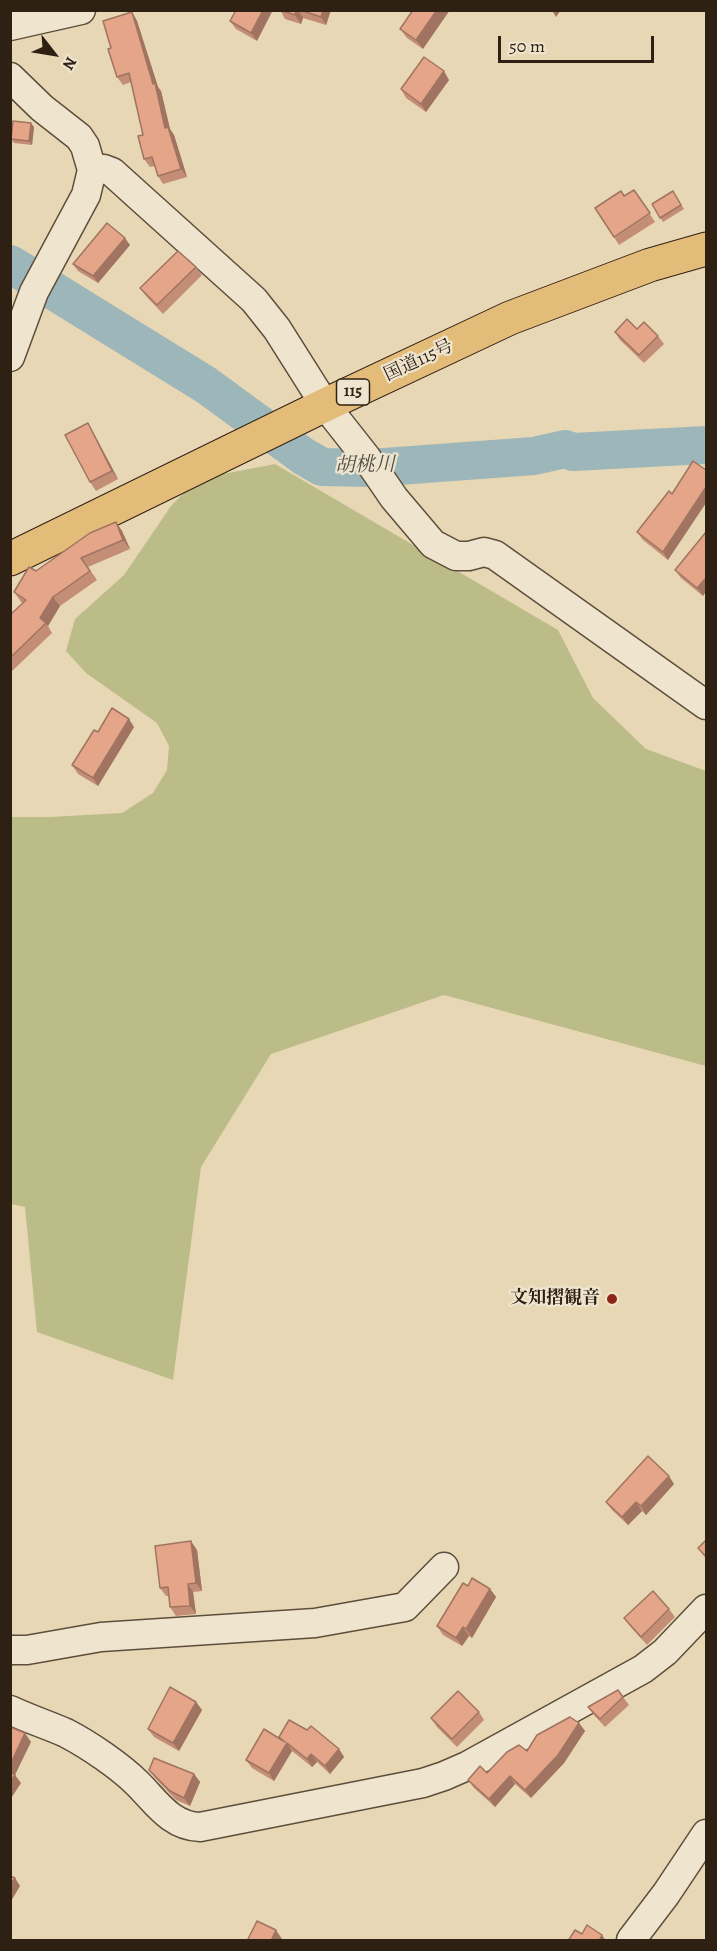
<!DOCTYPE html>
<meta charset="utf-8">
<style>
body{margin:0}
#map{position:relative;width:717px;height:1951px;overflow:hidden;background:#e7d7b5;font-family:Alegreya,serif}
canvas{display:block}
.frame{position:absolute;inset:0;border:12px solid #2f2014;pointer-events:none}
.north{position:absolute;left:24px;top:24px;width:60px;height:60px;-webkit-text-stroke:4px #efe5cf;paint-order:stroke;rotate:121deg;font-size:16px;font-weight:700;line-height:24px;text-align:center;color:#2f2014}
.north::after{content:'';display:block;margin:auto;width:21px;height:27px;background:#2f2014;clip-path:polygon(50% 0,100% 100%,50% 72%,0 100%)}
.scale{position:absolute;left:498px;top:36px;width:156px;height:27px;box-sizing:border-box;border:3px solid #2f2014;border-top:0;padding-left:8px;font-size:18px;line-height:21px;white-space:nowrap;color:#2f2014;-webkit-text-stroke:4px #efe5cf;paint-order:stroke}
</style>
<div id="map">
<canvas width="717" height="1951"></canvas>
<div class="frame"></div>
<div class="north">N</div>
<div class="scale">50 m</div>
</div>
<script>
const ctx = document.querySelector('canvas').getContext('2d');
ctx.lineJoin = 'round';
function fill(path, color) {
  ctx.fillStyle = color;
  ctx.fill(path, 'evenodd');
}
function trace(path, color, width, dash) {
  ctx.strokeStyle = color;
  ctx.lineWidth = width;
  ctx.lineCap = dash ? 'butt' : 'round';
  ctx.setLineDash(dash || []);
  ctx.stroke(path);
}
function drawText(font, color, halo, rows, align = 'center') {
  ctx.font = font + ' Alegreya,"Noto Serif JP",serif';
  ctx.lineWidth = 4.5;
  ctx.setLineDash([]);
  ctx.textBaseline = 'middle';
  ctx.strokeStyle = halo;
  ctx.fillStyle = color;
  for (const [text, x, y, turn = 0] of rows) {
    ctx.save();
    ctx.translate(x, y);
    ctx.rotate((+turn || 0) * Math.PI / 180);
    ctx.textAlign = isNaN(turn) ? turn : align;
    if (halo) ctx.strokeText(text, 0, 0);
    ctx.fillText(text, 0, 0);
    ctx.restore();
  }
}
const green = new Path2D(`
 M275,464L558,630L593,698L646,749L706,771V1066L444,995L271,1054L201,1167L173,1380L37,1332L25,1207L11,1204V817H50L122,813L153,793L167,770L169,746L157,723L86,673L66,651L75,619L124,575L171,506L197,479Z`);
const river = new Path2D(`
 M10,264L206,385L303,456L322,467L371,468L534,456L565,449L573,452L706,445`);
const minor = new Path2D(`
 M10,26L81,10
 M10,77L42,108L79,137L85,146L92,170L86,195L34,292L10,357
 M92,170L104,169L112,172L254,300L277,329L325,405L366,457L394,498L433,544L456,556H469L484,552L495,555L706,705
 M10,1650H27L101,1637L315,1623L405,1607L444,1567
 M10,1710C29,1719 48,1725 66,1733C89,1745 120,1766 138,1784C157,1803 171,1826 200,1827L423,1783L444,1776L467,1766L643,1669L665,1652L706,1609
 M631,1940L666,1894L706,1834`);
const highway = new Path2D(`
 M10,559L325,405L510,318L650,265L706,249`);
const wall = new Path2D(`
 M236,10L257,41L236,29L230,21Z
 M280,10H331L326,25L303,18L301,24L285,19Z
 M364,10H382L377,12Z
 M413,10L423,49L407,38L400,29Z
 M132,12L137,21L158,87L161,91L170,129L174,135L187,177L163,184L158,176L155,166L150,167L144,159L143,135L131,82L123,85L117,77L111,48Z
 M449,80L426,112L406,98L401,89Z
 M34,127L32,145L14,143L11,139Z
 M634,190L655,222L619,245L595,208L625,196Z
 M673,191L684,209L663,222L652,204Z
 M130,245L98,283L78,271L73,264Z
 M196,267L202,275L163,314L146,296L140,288Z
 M637,329L658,336L664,344L644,363L620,340L615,332Z
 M88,423L93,432L118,479L96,491L90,482Z
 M672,494L668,560L643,540L637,532Z
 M116,522L122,531L130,549L88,567L97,580L60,606L48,626L52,633L10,673V615L23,603L21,602L14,592L36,571Z
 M706,532L703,596L681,578L675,570Z
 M134,727L98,786L78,774L72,765L98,732Z
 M674,1484L646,1515L642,1511L628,1525L612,1510L606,1502Z
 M197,1550L202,1591L193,1592L196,1614L176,1616L170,1607L169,1596H166L160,1588Z
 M490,1589L496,1597L472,1638L469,1636L462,1646L443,1635L437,1626Z
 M669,1609L675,1617L647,1645L630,1626L624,1618Z
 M623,1697L629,1705L605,1727L594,1715L588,1707Z
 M196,1702L202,1710L179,1751L154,1737L148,1729Z
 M479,1712L484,1720L457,1747L437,1727L431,1718Z
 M579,1723L585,1731L564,1763L531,1798L515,1784L495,1807L474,1788L468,1780L487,1773Z
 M279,1737L339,1749L344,1757L330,1774L317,1762L312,1767L292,1751L274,1781L252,1768L246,1760L281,1739Z
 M149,1770L194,1774L200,1782L190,1806L176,1800L155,1778Z`);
const shadedWall = new Path2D(`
 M263,10H273L257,41L251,33Z
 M296,10H298L303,18L301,24L295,15Z
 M323,10H331L326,25L321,17Z
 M437,10H450L423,49L416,40Z
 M552,10H561L556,17Z
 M132,12L137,21L158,87L161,91L170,129L174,135L187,177L181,169L165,128L153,84Z
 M444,71L449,80L426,112L421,104Z
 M31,123L34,127L32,145L29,141Z
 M125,238L130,245L98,283L93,276Z
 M88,423L93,432L118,479L112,471Z
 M706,487V503L668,560L663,552Z
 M116,522L122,531L130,549L123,540Z
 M706,578V592L703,596L697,588Z
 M53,597L60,606L48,626L40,618Z
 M129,719L134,727L98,786L93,778Z
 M669,1476L674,1484L646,1515L641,1506Z
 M636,1502L642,1511L628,1525L622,1517Z
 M191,1541L197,1550L202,1591L196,1583Z
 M188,1584L193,1592L196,1614L190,1606Z
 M490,1589L496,1597L472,1638L466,1629Z
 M463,1627L469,1636L462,1646L456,1638Z
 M196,1702L202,1710L179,1751L173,1743Z
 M579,1723L585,1731L564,1763L531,1798L525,1790Z
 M25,1733L31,1742L15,1775L21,1783L10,1800V1765Z
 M287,1743L292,1751L274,1781L269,1773Z
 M339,1749L344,1757L330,1774L325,1766Z
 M311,1754L317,1762L312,1767L307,1759Z
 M194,1774L200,1782L190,1806L184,1798Z
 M510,1776L515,1784L495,1807L489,1799Z
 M15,1878L20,1886L10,1903V1885Z
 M276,1930L282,1939L281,1941H271Z
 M602,1935L606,1941H599Z`);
const building = new Path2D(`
 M236,10H263L251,33L230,21Z
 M280,10H296L295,15Z
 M300,10H323L321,17Z
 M413,10H437L416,40L400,29Z
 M132,12L153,84L155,83L165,128L168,127L181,169L158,176L152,157L144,159L138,136L143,135L129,73L117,77L108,49L111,48L103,21Z
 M424,57L444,71L421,104L401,89Z
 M13,121L31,123L29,141L11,139Z
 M634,190L650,213L614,237L595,208L621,191L624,196Z
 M673,191L681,205L660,218L652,204Z
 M107,223L125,238L93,276L73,264Z
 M178,251L196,267L157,305L140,288Z
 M627,319L637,329L644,322L658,336L639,355L615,332Z
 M88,423L112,471L90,482L65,435Z
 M693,461L706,470V487L663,552L637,532L669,491L672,494Z
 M116,522L123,540L81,558L90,571L53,597L40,618L46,623L10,658V615L26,600L14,592L29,567L36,571L90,533Z
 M706,532V578L697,588L675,570Z
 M112,708L129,719L93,778L72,765L94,730L98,732Z
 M648,1456L669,1476L641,1506L636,1502L622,1517L606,1502Z
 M706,1540V1557L698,1548Z
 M191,1541L196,1583L188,1584L190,1606L170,1607L168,1587L160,1588L155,1546Z
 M472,1578L490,1589L466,1629L463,1627L456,1638L437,1626L463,1583L468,1586Z
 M653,1591L669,1609L641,1637L624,1618Z
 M170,1687L196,1702L173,1743L148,1729Z
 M618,1690L623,1697L600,1719L588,1707Z
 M458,1691L479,1712L452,1739L431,1718Z
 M570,1717L579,1723L558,1755L525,1790L510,1776L489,1799L468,1780L480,1766L487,1773L507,1752L519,1745L527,1751L537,1735Z
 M289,1720L307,1730L311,1726L339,1749L325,1766L311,1754L307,1759L287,1743L269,1773L246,1760L264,1729L285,1742L279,1737Z
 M10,1727L25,1733L10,1765Z
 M154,1758L194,1774L184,1798L170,1791L149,1770Z
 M10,1772L15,1775L10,1782Z
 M10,1876L15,1878L10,1885Z
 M257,1921L276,1930L271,1941H247Z
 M587,1925L602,1935L599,1941H568L575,1930L582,1934Z`);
const markers = [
 [612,1299,6,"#8f2418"]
];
const shields = [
 [353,392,33]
];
const shieldNames = [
 ["115",353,392]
];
const streetNames = [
 ["国道115号",419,361,-25]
];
const poiNames = [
 ["文知摺観音",600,1299]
];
const waterNames = [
 ["胡桃川",365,466,-1]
];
fill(green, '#bcbc89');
trace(river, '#9db6ba', 38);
trace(minor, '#5d4e3c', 31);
trace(highway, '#2f2014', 35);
trace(minor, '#efe5cf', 28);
trace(highway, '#e4bc7a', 33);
fill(wall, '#c48e76');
fill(shadedWall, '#a07460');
fill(building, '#e4a589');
trace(building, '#a07460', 1.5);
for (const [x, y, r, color] of markers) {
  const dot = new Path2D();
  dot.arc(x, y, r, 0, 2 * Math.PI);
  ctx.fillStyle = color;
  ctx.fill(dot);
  trace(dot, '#efe5cf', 2);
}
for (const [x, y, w] of shields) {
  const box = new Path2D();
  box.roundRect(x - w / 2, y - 13, w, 26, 4.5);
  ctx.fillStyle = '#efe5cf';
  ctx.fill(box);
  trace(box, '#2f2014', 1.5);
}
drawText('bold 16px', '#2f2014', null, shieldNames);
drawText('18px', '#2f2014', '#efe5cf', streetNames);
drawText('bold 18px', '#2f2014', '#efe5cf', poiNames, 'right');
drawText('italic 20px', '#504d46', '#efe5cf', waterNames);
</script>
